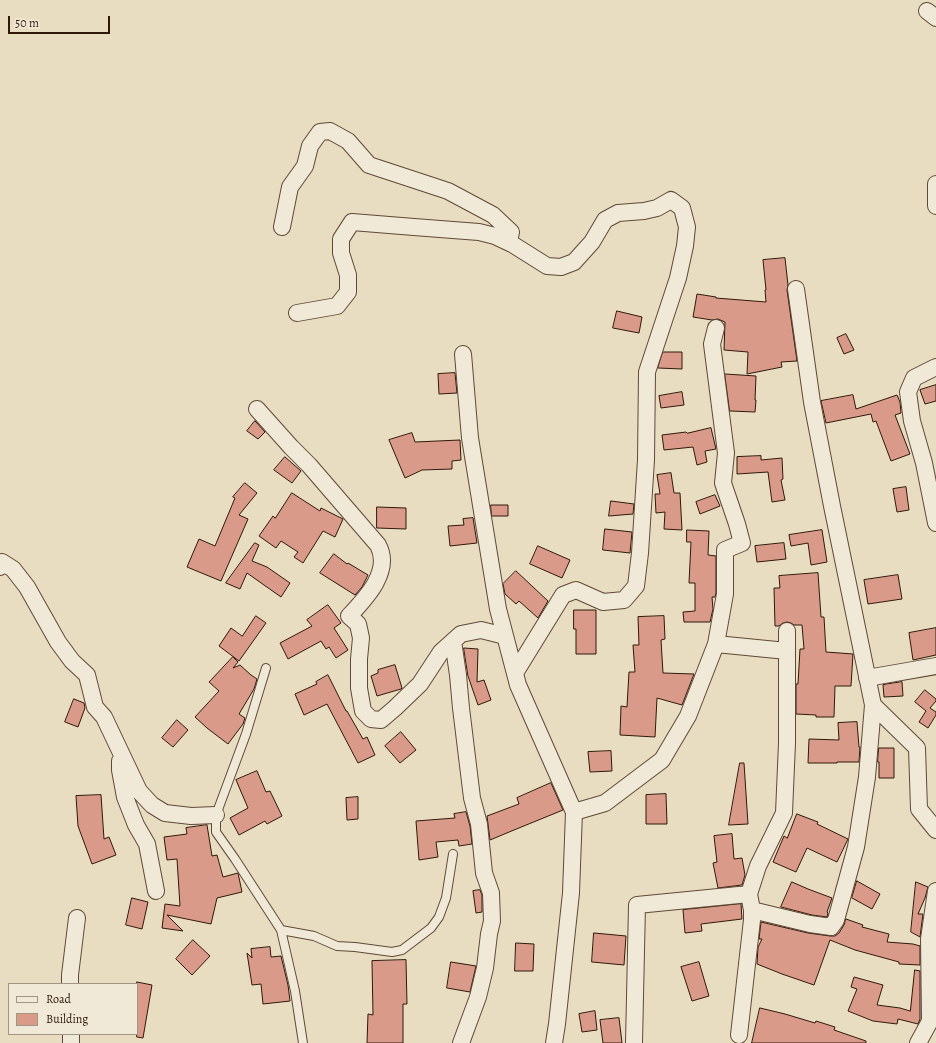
<!DOCTYPE html>
<style>
body{margin:0}
#map{position:relative;width:936px;height:1043px;overflow:hidden;background:#e9ddc1;font-family:Alegreya,serif}
canvas{display:block}
.legend{position:absolute;left:8px;top:983px;width:130px;height:52px;box-sizing:border-box;background:#f1e9d7;border:1px solid #a39584;margin:0;padding:5px 7px;list-style:none;font-size:12px;color:#2f1808}
.legend li{display:flex;align-items:center;gap:8px;height:20px}
.legend b{width:20px;border:1px solid #a39584}
.scale{position:absolute;left:8px;top:16px;width:102px;height:18px;box-sizing:border-box;border:2px solid #2f1808;border-top:0;padding-left:5px;font-size:12px;line-height:14px;white-space:nowrap;color:#2f1808;-webkit-text-stroke:3px #f1e9d7;paint-order:stroke}
</style>
<div id="map">
<canvas width="936" height="1043"></canvas>
<ul class="legend">
<li><b style="height:5px;background:#f1e9d7"></b>Road</li>
<li><b style="height:11px;background:#da9a8a"></b>Building</li>
</ul>
<div class="scale">50 m</div>
</div>
<script>
const ctx = document.querySelector('canvas').getContext('2d');
ctx.lineJoin = 'round';
function fill(path, color) {
  ctx.fillStyle = color;
  ctx.fill(path, 'evenodd');
}
function trace(path, color, width, dash) {
  ctx.strokeStyle = color;
  ctx.lineWidth = width;
  ctx.lineCap = dash ? 'butt' : 'round';
  ctx.setLineDash(dash || []);
  ctx.stroke(path);
}
const building = new Path2D(`
 M785,258L788,285L787,290L797,361L781,362L782,367L747,374L748,352L724,350L725,322L718,319L712,320L693,317L697,294L716,297V298L766,302L765,290H766L763,260Z
 M617,311L642,317L639,333L613,328Z
 M846,334L854,350L844,354L837,338Z
 M663,352H682V369L658,368Z
 M455,373L457,393L439,394L438,374Z
 M725,374L756,376L755,400H756L755,412L730,411Z
 M936,385V401L925,404L920,390Z
 M682,392L684,405L661,408L659,396Z
 M853,395L856,409L897,395L900,402L901,413L895,415L910,454L891,461L876,421L873,422L871,414L826,423L821,401Z
 M255,421L265,432L258,439L247,431Z
 M711,428L716,449L705,451L707,462L697,465L693,447L664,450L662,435L686,432L687,433Z
 M412,433L415,442L460,440L461,460L452,461V469L422,470L405,478L389,440Z
 M761,456V460L782,458L783,479L781,480L785,500L772,502L768,472L737,474V457Z
 M285,457L301,471L292,483L274,470Z
 M671,473L674,493H680L682,530L664,529L665,512L656,513L655,494H660L657,475Z
 M245,483L257,493L239,515L248,519L221,581L187,567L199,539L215,546L235,498L233,497Z
 M906,487L909,510L897,512L893,489Z
 M292,493L320,511L321,508L343,519L335,537L323,531L303,563L294,557L298,552L281,541L276,548L259,536L273,516L275,518Z
 M715,495L720,506L700,514L696,502Z
 M611,501L634,504L633,514L609,516Z
 M491,505H508V516H492Z
 M377,507L406,508V529L377,528Z
 M473,518L477,543L450,546L448,526L464,525L463,519Z
 M605,529L632,532L630,553L603,550Z
 M687,530L709,531L708,555L716,556V593L715,597H712L713,609L710,622H684L683,612L695,611V583H689L691,542H687Z
 M822,530L827,562L811,565L808,543L791,546L789,535Z
 M255,543L259,545L252,561L267,567L290,583L281,597L247,573L240,589L226,583Z
 M784,543L786,559L757,562L755,546Z
 M538,546L570,560L562,578L530,564Z
 M334,554L347,564L348,563L368,575L362,587L355,595L320,573Z
 M516,571L548,601L538,618L519,601L516,604L505,594L503,584Z
 M818,573L821,617H824L826,652L853,654L851,686H835L834,717H816V715L796,714V684H798L800,649H804L802,625H794L791,623L787,622L783,623L779,626H775L774,588H780L779,576Z
 M898,575L902,599L868,604L864,580Z
 M328,605L341,623L334,628L348,650L336,658L329,647L326,649L321,641L288,659L280,643L312,626L307,620Z
 M574,610H596V654H576V629H574Z
 M256,616L266,623L239,661L219,646L231,628L242,636Z
 M664,616L665,639L661,640L663,673L694,674L682,705L657,698L655,737L620,735L621,706L627,707L629,672H635L633,645H639L638,617Z
 M936,628V655L913,660L909,633Z
 M464,648L478,649L477,682L484,680L491,700L478,705L468,676Z
 M233,657L238,662L233,668L240,665L251,675L257,679L254,689L239,714L245,718L243,724L228,744L207,728L195,717L219,691L209,682L211,680Z
 M395,665L402,688L401,689L377,696L371,676L378,673V670Z
 M328,675L346,711H347L363,739L367,737L375,755L358,763L327,704L304,715L295,694L317,684L316,682Z
 M902,682L903,696L884,697L883,685Z
 M925,690L936,699V701L930,708L936,712V715L928,728L919,722L926,711L915,702Z
 M74,699L84,703L85,708L78,727L65,722Z
 M177,720L188,730L173,747L162,738Z
 M857,722L859,747H860L859,762H837V763H808L809,739L839,740L838,723Z
 M401,732L416,750L400,763L385,746Z
 M879,748H894V778H879V762H878Z
 M611,751L612,771L590,772L588,752Z
 M740,763H744L748,824L729,825Z
 M257,771L266,792L270,791L282,816L267,824L265,821L239,835L230,818L248,808L236,780Z
 M551,783L563,810L514,830L490,840L487,816L519,804L517,798Z
 M666,794L667,824H646V795Z
 M101,795L104,839L109,837L116,855L92,864L78,826L76,796Z
 M358,797V819L347,820L346,798Z
 M466,812L470,826L472,844L459,846L458,840L436,842L438,857L419,860L416,821L455,818L454,814Z
 M797,814L818,822L817,824L848,839L837,862L807,848L796,872L773,862L784,836L787,838Z
 M207,825L212,856L217,855L223,877L238,873L242,892L217,898L211,924L167,915L183,931L162,928L165,904L180,906L177,859L167,860L164,837L187,834L186,828Z
 M732,834L734,859L742,858L745,875L742,885L718,888L713,863L717,862L714,836Z
 M857,881L880,894L872,909L852,898Z
 M792,882L808,889L832,898L827,912L828,913L827,917L812,915L781,907Z
 M916,882L928,887L925,898L918,914H923L920,937L911,932Z
 M480,890L482,895V912L476,913L473,891Z
 M132,898L148,902L142,929L126,925Z
 M741,904L742,919L701,924L702,931L685,933L683,910Z
 M846,919L863,925L862,927L889,934L887,942L913,944L920,946V965L899,964V962L855,950L830,940L814,985L782,974L757,964L758,947L762,939H759L761,922L808,933L830,936H835L839,933L844,925Z
 M594,933L626,936L624,965L592,962Z
 M193,940L210,956L192,975L176,959Z
 M516,943L534,944L533,971H515Z
 M270,947L271,957L281,956L288,985L290,1001L263,1004L261,984L252,985L247,953L252,958L251,949Z
 M406,960L407,1004H403V1043H367L368,1014L373,1015L372,961Z
 M451,962L476,966L470,992L447,988Z
 M699,962L709,996L692,1001L681,967Z
 M915,970L920,971V1019L918,1024L898,1019L897,1024L873,1021L848,1011L857,989L851,987L854,977L883,985L877,1005L900,1008L910,1011Z
 M137,982L152,985L143,1038L137,1037Z
 M760,1008L785,1014L815,1023L816,1021L835,1027L834,1030L866,1041V1043H752Z
 M595,1011L597,1030L582,1032L579,1014Z
 M619,1018L622,1043H603L600,1020Z`);
const lane = new Path2D(`
 M266,668L246,734L216,815V832L235,859L281,930L295,991L303,1043
 M281,930L314,936L337,946L355,947L392,952L402,950L431,928L439,917L446,898L453,854`);
const street = new Path2D(`
 M927,11L936,18
 M936,184V206
 M282,227L290,187L305,166L310,146L320,132L330,131L348,141L369,165L448,191L493,215L511,232L509,242
 M297,313L337,306L348,292V275L341,253V239L352,222L414,227L479,232L495,236L512,244L547,266L561,267L574,262L592,242L605,220L618,213L644,211L657,208L671,200L682,208L687,227L685,246L678,278L647,372L646,460L640,553L636,586L624,600L603,602L576,590L563,595L515,673
 M463,354L470,438L498,609L518,685L574,812L571,893L557,1024L554,1043
 M936,367L914,378L908,392L912,421L924,463L936,523
 M257,409L291,447L309,465L378,545C392,571 366,598 349,616L358,624L361,638L359,659V688L363,711L371,719L381,720L395,708L420,684L441,652L461,634L481,630L505,636
 M0,567L2,562L13,569L27,587L58,642L72,661L87,675L95,707L104,717L139,791L152,805L165,813L191,816L216,815
 M453,641L458,675L461,708L472,798L479,824L484,873L491,893L492,921L489,934L485,968L478,997L461,1043
 M716,644L787,651
 M867,678L936,666
 M873,705L917,748L919,809L936,830
 M120,761V770L125,797L136,825L147,844L156,891
 M574,812L605,803L662,760L688,716L716,644L725,594V550L742,543L737,524L723,483L726,453L712,344L716,328
 M752,910L810,924L831,927L836,920L856,847L867,777L873,705L832,506L812,402L796,289
 M70,984V975L77,918
 M739,1035L752,920V910L749,894L758,866L784,813L787,743V631
 M71,1043V1034
 M634,1043L637,905L749,894
 M918,1043L930,1021L929,939L936,891`);
fill(building, '#da9a8a');
trace(building, '#2f1808', 1);
trace(lane, '#5e4936', 10);
trace(street, '#5e4936', 18);
trace(lane, '#f1e9d7', 8);
trace(street, '#f1e9d7', 16);
</script>
